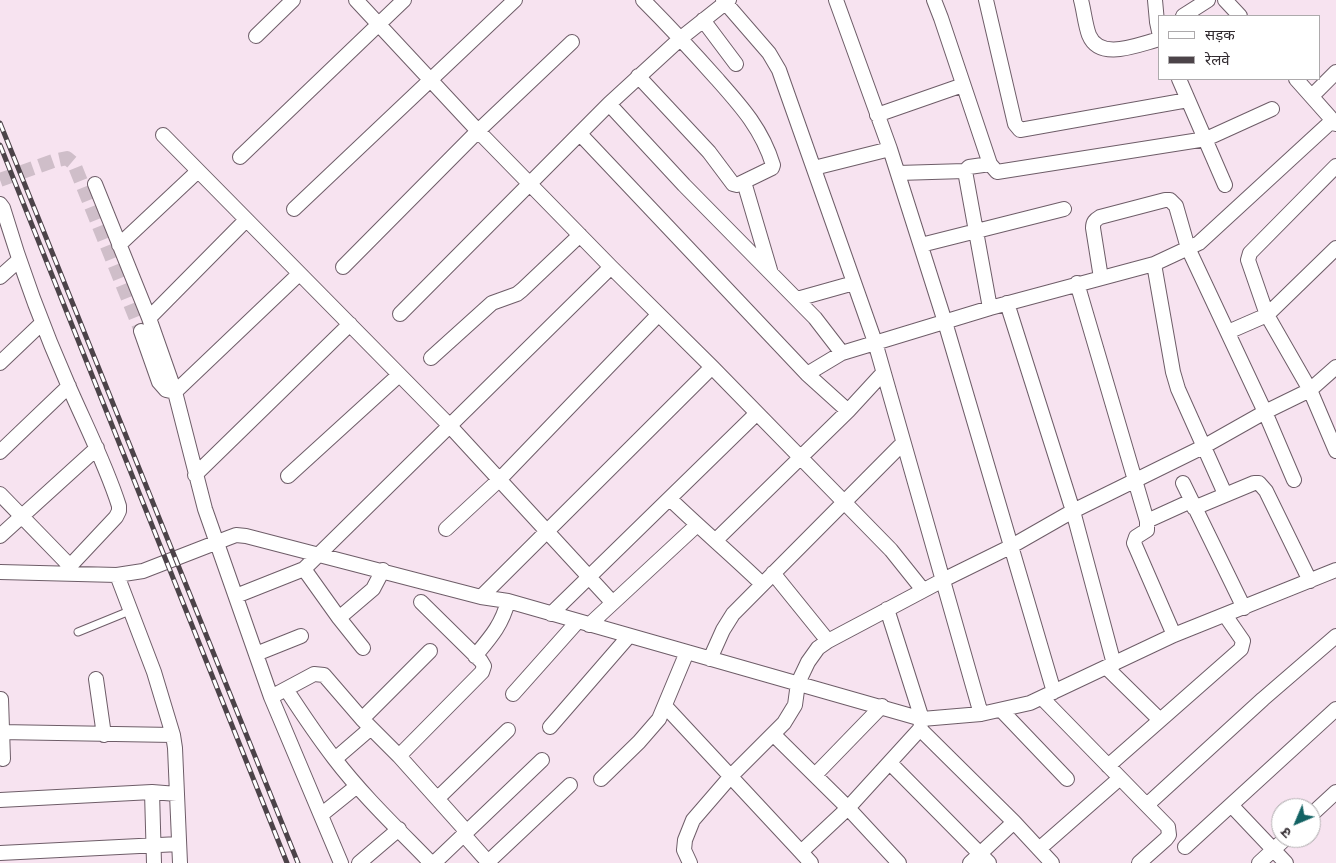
<!DOCTYPE html>
<meta charset="utf-8">
<style>
body{margin:0}
#map{position:relative;width:1336px;height:863px;overflow:hidden;background:#f7e3f0;font-family:"Open Sans","Noto Sans Devanagari",sans-serif}
canvas{display:block}
.legend{position:absolute;left:1158px;top:15px;width:162px;height:65px;box-sizing:border-box;background:#fff;border:1px solid #adaaac;margin:0;padding:6px 9px;list-style:none;font-size:15px;color:#312a2f}
.legend li{display:flex;align-items:center;gap:10px;height:25px}
.legend b{width:25px;border:1px solid #adaaac}
.north{position:absolute;left:1271px;top:798px;width:50px;height:50px;box-sizing:border-box;background:#fff;border:1px solid #adaaac;border-radius:50%;rotate:225deg;font-size:14px;font-weight:700;line-height:20px;text-align:center;color:#312a2f}
.north::after{content:'';display:block;margin:auto;width:18px;height:22px;background:#126263;clip-path:polygon(50% 0,100% 100%,50% 72%,0 100%)}
</style>
<div id="map">
<canvas width="1336" height="863"></canvas>
<ul class="legend">
<li><b style="height:6px;background:#fff"></b>सड़क</li>
<li><b style="height:6px;background:#4c4349"></b>रेलवे</li>
</ul>
<div class="north">उ</div>
</div>
<script>
const ctx = document.querySelector('canvas').getContext('2d');
ctx.lineJoin = 'round';
function trace(path, color, width, dash) {
  ctx.strokeStyle = color;
  ctx.lineWidth = width;
  ctx.lineCap = dash ? 'butt' : 'round';
  ctx.setLineDash(dash || []);
  ctx.stroke(path);
}
const minorTunnel = new Path2D(`
 M0,180L53,161L67,158L74,164L141,331`);
const service = new Path2D(`
 M78,632L132,610`);
const minor = new Path2D(`
 M356,0L478,131L611,267L712,367L891,550L923,590
 M723,0L769,53L779,70L875,342L981,714
 M836,0L890,149L945,322L1054,692
 M934,0L941,18L990,164L997,172L1206,139L1272,109
 M986,0L1015,124L1020,130L1188,100
 M1081,0C1084,11 1085,24 1089,35C1100,62 1139,44 1160,39
 M1155,0L1157,22L1160,36
 M1225,0L1240,16
 M1183,16L1208,0
 M703,20L736,64
 M256,36L293,0
 M638,76L709,152L733,184L737,185L772,168L773,165C762,129 741,106 717,79C693,52 669,26 643,0
 M1179,79L1225,185
 M1296,79L1336,124
 M1312,96L1336,72
 M609,104L684,185L815,318L842,353
 M877,115L963,85
 M580,134L807,374L848,411
 M163,135L449,425L612,602
 M240,157L404,0
 M1336,166L1250,253L1248,260L1267,315L1310,390L1336,451
 M814,168L890,149
 M898,173L965,171
 M744,182L770,270
 M95,184L149,318L175,392L205,509L271,697L341,863
 M0,204L3,208C21,269 43,328 69,387C86,426 106,465 119,506V511L116,517L70,566
 M294,209L515,0
 M119,245L198,171
 M921,245L1064,209
 M1154,264L1173,372L1178,389L1225,494
 M343,267L478,131L572,42
 M0,277L19,260
 M1101,278L1093,228C1093,222 1095,220 1100,217L1165,200H1170L1176,206L1188,248L1265,412L1294,480
 M1077,283L1147,521V530L1136,537L1134,543L1174,635
 M797,299L854,283
 M1007,303L1073,511L1114,664
 M990,308L965,171L969,167L990,164
 M400,314L609,104L681,38L729,0
 M149,318L246,220
 M141,331L159,382L166,390L175,392L299,274
 M1228,332L1267,315L1336,248
 M431,358L492,303L517,294L522,290L580,235
 M0,363L42,323
 M807,374L842,353L990,308L1154,264L1199,243L1333,120
 M0,452L69,386
 M195,475L350,324
 M288,476L399,375
 M1183,483L1244,608
 M0,494L70,566L66,573
 M670,499C700,528 732,555 762,584
 M1194,508L1254,483H1259L1266,491L1310,581
 M1147,521L1191,501
 M446,529L500,479L658,315
 M0,536L97,448
 M716,540L848,411L883,373
 M304,569L339,618L363,648
 M0,572L117,575L143,571L228,538L236,535L246,536L481,597L508,601L922,719L981,714L1030,703L1174,635L1336,570
 M773,573L828,641
 M117,575L154,672L173,735L175,748L180,863
 M236,596L304,569L611,267
 M481,597L712,367
 M887,609L922,719L920,729L1014,822L1052,863
 M551,614L756,414
 M339,618L373,589L383,570
 M589,625L697,525
 M256,654L301,636
 M475,656C490,638 502,625 508,601
 M710,659L723,630L733,614L903,443
 M1107,668L1160,720
 M96,679L104,735
 M286,689C301,712 317,736 334,758C363,796 398,829 431,863
 M513,694L578,621
 M271,697L314,674L324,675L362,719L399,756L467,832
 M1042,698L1168,827L1169,835L1166,839L1139,863
 M1,699L3,759
 M665,706L801,852
 M1002,711L1067,779
 M362,719L430,651
 M550,727L629,636
 M0,732L173,735
 M773,734L848,808L899,863
 M399,756L482,672L484,666L481,661L421,602
 M335,759L371,728
 M890,763L989,863
 M1108,766L1241,649L1243,641L1225,615
 M815,775L882,706
 M601,779L639,742L659,719L687,652
 M152,792L154,863
 M438,798L508,730
 M0,800L152,792L177,794
 M1148,804L1263,699L1336,636
 M1231,805L1286,863
 M321,815L357,786
 M1311,815L1336,792
 M464,835L488,862L570,785
 M1185,847L1336,709
 M1039,849L1120,778
 M0,853L179,844
 M359,863L399,829
 M434,863L542,760
 M690,863L684,850L685,840L693,820L731,776L784,723L795,705L798,683L808,662L818,648L828,641L943,580L1010,547L1073,511L1203,447L1265,412L1310,390L1336,367
 M811,863L801,852L848,808L920,729
 M970,863L1014,822
 M1259,863L1286,838`);
const rail = new Path2D(`
 M0,123L298,863
 M0,145L287,863`);
trace(minorTunnel, '#cfbec9', 14, [14, 7]);
trace(service, '#6e5d68', 9);
trace(minor, '#6e5d68', 16);
trace(service, '#fff', 7);
trace(minor, '#fff', 14);
trace(rail, '#4c4349', 5);
trace(rail, '#fff', 3, [9]);
</script>
